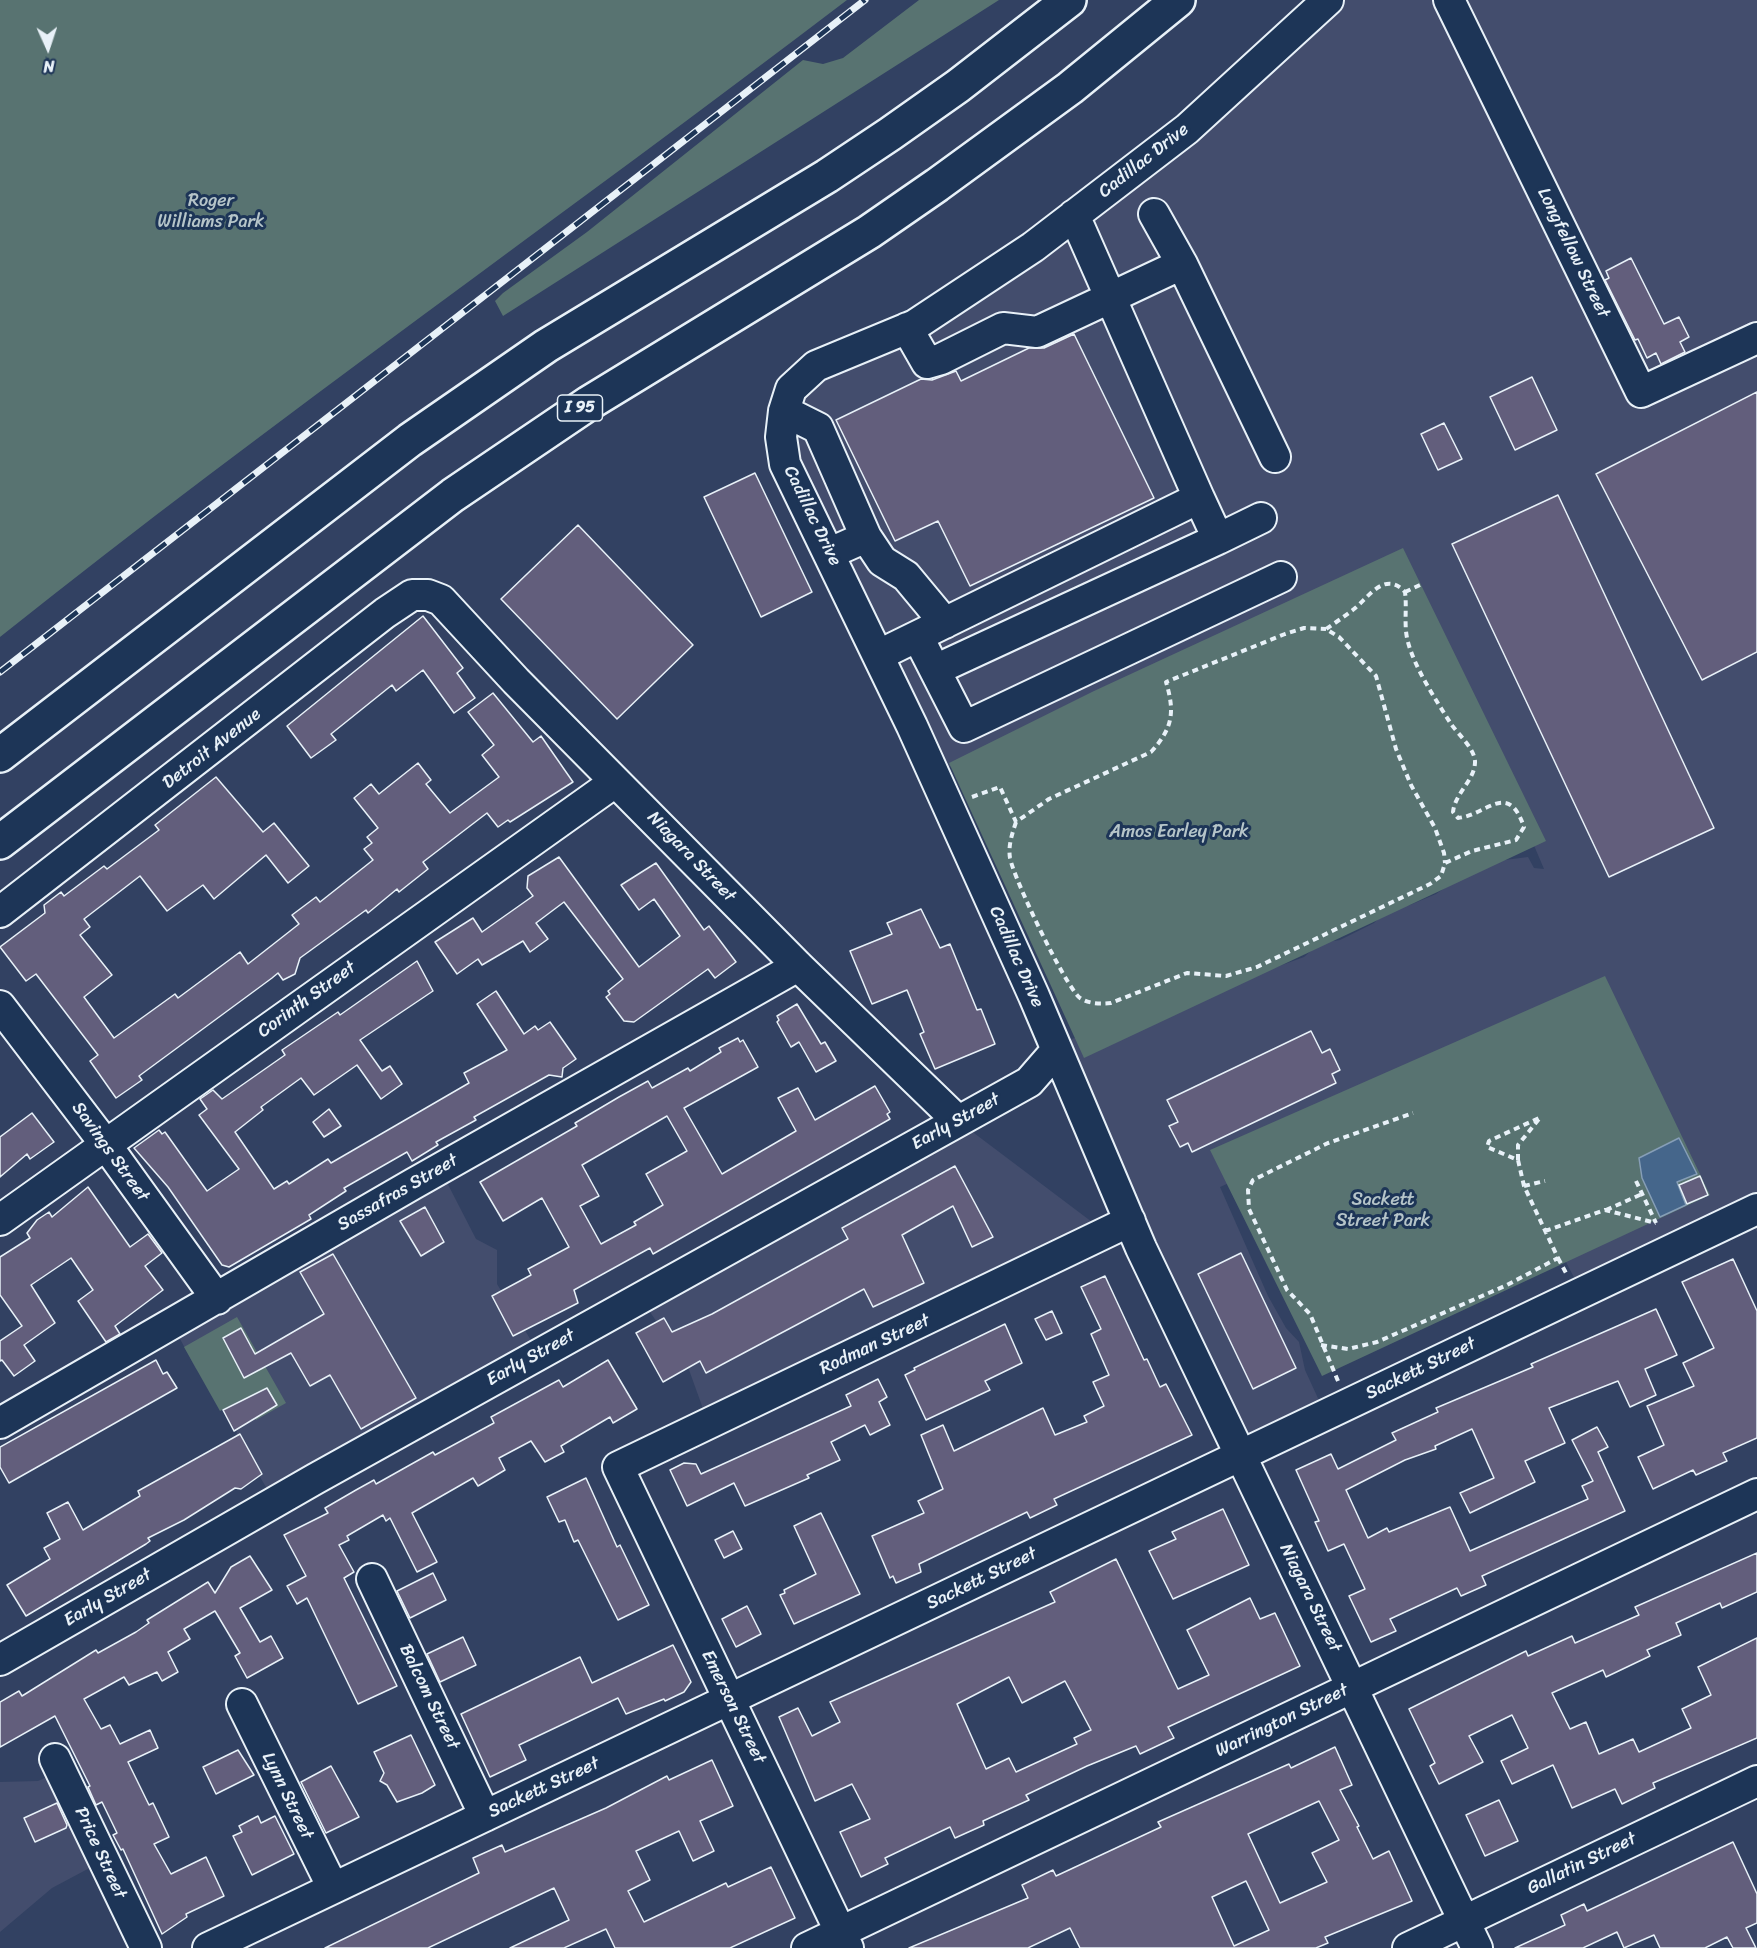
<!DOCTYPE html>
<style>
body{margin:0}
#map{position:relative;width:1757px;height:1948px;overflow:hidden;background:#324162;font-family:Sriracha,sans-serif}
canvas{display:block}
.north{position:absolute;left:18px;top:18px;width:60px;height:60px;-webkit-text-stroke:4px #1d3557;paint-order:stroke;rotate:177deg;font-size:16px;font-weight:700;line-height:24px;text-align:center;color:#e8f1f8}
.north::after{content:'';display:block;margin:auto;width:21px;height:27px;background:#e8f1f8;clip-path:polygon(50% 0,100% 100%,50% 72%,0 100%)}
</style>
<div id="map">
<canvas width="1757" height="1948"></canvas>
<div class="north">N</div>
</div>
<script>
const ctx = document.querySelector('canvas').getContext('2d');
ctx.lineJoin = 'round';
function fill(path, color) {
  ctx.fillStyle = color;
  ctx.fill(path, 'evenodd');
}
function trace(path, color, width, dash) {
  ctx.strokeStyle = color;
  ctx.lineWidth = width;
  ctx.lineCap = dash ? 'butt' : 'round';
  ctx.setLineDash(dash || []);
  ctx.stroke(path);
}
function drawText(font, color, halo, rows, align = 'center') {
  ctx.font = font + ' Sriracha,sans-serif';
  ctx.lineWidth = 6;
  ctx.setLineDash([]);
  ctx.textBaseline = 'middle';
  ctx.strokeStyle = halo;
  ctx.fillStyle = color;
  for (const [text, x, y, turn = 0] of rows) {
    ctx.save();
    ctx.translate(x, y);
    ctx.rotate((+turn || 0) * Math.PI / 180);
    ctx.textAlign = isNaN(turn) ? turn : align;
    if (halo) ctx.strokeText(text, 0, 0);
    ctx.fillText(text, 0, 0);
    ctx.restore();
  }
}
const built = new Path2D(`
 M1330,0H1757V1232L1748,1216L1578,1285L1469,1077L1220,1187L1268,1296L1286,1328L1299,1342L1305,1370L1322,1407L1240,1449L1053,1047L1188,990L1274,968L1304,957L1320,943L1340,940L1374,923L1388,909L1410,905L1436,894L1481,863L1528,857L1534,868L1544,869L1494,751L1241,636L934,774L786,471L796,386L911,329Z
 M966,1127L1096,1225L706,1417L688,1367L641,1299Z
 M441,1171L476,1239L497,1250V1284L538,1352L272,1497L236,1437L239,1417L229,1393L196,1369L170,1320Z
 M56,1773L99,1863L52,1888L0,1932V1782L38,1781Z`);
const green = new Path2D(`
 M0,0H847C566,214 276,417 0,637Z
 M919,0H999L503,316L495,301L503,293L587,232L803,60L823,64L843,58Z
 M1403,548L1546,841L1084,1058L949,763L1094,691Z
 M1605,976L1710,1195L1322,1376L1210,1150Z
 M237,1317L286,1403L256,1420L243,1399L220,1411L184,1347Z`);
const water = new Path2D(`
 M1679,1138L1697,1174L1677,1182L1686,1205L1660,1217L1642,1178L1639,1158Z`);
const building = new Path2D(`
 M1631,258L1664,324L1679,317L1689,337L1680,342L1685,352L1661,364L1656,353L1647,358L1638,339L1635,340L1605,280L1609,278L1606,271Z
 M1074,334L1154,498L970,586L938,521L895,541L836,420L921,379L932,380L956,371L961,381L1029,348H1044Z
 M1532,377L1557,430L1515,450L1490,397Z
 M1757,392V652L1702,680L1596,474Z
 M1444,423L1462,459L1438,470L1421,434Z
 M755,473L812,592L761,617L704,497Z
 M1558,495L1714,828L1609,877L1452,544Z
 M578,525L693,645L617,719L501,599Z
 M423,616L463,668L457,673L475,698L454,713L423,670L396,691L392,685L331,734L336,740L311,758L287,726Z
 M493,693L533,742L541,736L573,782L510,822L508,820L498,827L487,813L423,862L428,869L399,892L397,889L368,913L366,910L300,958L295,974L283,980L278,973L272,978L139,1076L142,1080L116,1098L90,1061L98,1055L36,974L26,981L0,947L45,913L44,905L61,892L64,896L104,866L107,869L159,830L155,825L216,777L263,832L274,823L309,866L288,883L266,855L214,899L203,885L167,911L140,876L84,919L90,927L80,935L112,975L84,997L114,1038L175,994L178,998L240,952L248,964L299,924L292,915L316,897L320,902L373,860L364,849L372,843L367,837L378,828L354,798L371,784L379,794L418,763L431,780L426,784L450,813L499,777L482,755L494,745L468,712Z
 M559,857L639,967L680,936L654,899L639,910L621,885L656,863L704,930L709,926L736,962L715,978L708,969L634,1022L624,1021L606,997L610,994L608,991L623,979L564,902L536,923L548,939L530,952L523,941L482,965L478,959L457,974L435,942L473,918L482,932L533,896L527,888L528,876Z
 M921,909L940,948L950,944L977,1010L981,1009L995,1044L935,1069L920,1034L924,1032L907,990L872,1004L850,951L892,934L887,923Z
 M417,961L433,991L360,1040L382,1071L390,1066L402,1084L381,1099L357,1065L314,1095L301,1078L261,1107L263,1110L235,1132L274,1189L287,1181L289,1184L328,1159L331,1163L469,1083L464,1073L507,1050L477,1004L496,991L524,1034L535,1026L538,1030L550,1022L576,1059L563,1068L562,1077L549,1075L474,1117L476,1120L436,1142L438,1145L412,1161L407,1152L344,1188L346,1191L309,1215L311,1219L229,1267L222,1265L168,1187L134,1148L159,1130L162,1134L165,1132L207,1191L239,1169L199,1115L207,1109L200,1099L213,1090L222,1099L285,1055L282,1050L338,1012L340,1015Z
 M797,1004L821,1044L825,1042L836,1061L816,1072L799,1042L791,1047L777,1022L779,1020L777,1016Z
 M1311,1031L1322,1053L1330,1049L1340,1070L1332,1074L1336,1083L1192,1152L1188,1143L1180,1147L1169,1126L1178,1122L1167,1100Z
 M738,1038L740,1042L743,1040L758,1067L684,1108L722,1174L796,1131L778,1098L798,1088L815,1120L875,1086L890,1112L887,1114L890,1119L653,1254L650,1248L574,1290L578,1303L513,1336L492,1296L531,1275L528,1269L569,1247L542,1198L503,1221L480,1182L577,1126L575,1123L619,1097L648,1081L652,1088L688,1068L690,1071L721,1052L719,1048ZM667,1116L687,1151L646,1174L663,1205L634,1222L636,1225L601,1244L580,1206L599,1196L582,1165Z
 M329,1109L341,1126L324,1137L313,1122Z
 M32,1113L54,1142L30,1159L27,1154L0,1177V1137Z
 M955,1166L993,1237L972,1247L953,1206L902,1235L924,1283L873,1307L864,1289L706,1373L700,1361L663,1382L636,1333L664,1318L672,1332L712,1314L848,1239L842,1228Z
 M1700,1176L1708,1195L1687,1204L1679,1185Z
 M88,1187L130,1247L148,1234L162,1253L145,1266L163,1290L115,1326L120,1334L106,1342L78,1301L93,1290L71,1258L31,1285L55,1323L24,1345L35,1361L14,1376L2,1360L0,1361V1341L22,1326L0,1295V1257L30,1238L27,1233L37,1220L49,1212L52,1217Z
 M425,1207L444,1242L421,1256L400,1221Z
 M1241,1253L1296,1368L1253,1389L1198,1274Z
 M333,1254L416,1398L361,1429L330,1375L310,1386L291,1353L244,1378L223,1338L241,1328L255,1354L324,1314L300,1272Z
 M1733,1259L1757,1311V1438L1723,1453L1727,1461L1696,1475L1693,1470L1653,1489L1638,1457L1664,1445L1647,1406L1694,1386L1683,1363L1714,1348L1682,1282Z
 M1105,1276L1144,1360L1147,1359L1160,1387L1166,1384L1192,1435L1054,1499L1057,1505L1030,1518L1027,1512L919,1564L921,1572L896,1583L893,1576L890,1578L872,1536L924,1513L918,1501L943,1489L921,1435L943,1425L954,1451L1043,1408L1055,1435L1087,1422L1084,1416L1104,1406L1093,1382L1109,1375L1091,1334L1101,1329L1081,1287Z
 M1656,1309L1677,1355L1645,1369L1656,1395L1630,1407L1618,1381L1549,1408L1565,1443L1525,1461L1535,1482L1470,1513L1460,1493L1494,1478L1472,1429L1435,1446L1436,1449L1405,1460L1346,1490L1368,1538L1387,1528L1389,1532L1450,1507L1470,1551L1588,1499L1582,1486L1593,1481L1572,1440L1597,1427L1608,1447L1598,1452L1625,1511L1482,1576L1486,1585L1461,1596L1457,1588L1390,1619L1396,1631L1371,1642L1349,1596L1365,1589L1344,1544L1328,1551L1315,1522L1319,1521L1296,1470L1331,1454L1338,1469L1396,1440L1392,1433L1438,1412L1436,1408L1533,1367L1531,1364Z
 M1052,1311L1062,1333L1046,1340L1035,1319Z
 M1005,1324L1022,1363L985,1381L990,1390L926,1420L905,1375L915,1370L914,1368Z
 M156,1360L163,1374L167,1372L177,1388L9,1483L0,1467V1447Z
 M608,1360L637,1409L613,1423L610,1417L561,1446L564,1452L545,1462L531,1441L499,1458L505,1470L478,1486L473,1478L412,1513L437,1562L417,1572L390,1518L386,1521L383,1515L347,1536L349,1540L339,1545L354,1572L344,1578L397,1686L358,1704L307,1598L297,1604L287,1586L306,1576L284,1535L328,1513L325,1508L356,1490L374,1480L376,1484L433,1452L435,1455L494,1423L491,1417L559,1380L563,1387Z
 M878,1379L887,1397L879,1402L890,1425L870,1435L865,1425L831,1442L840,1460L807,1475L809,1478L745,1506L734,1483L687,1506L670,1470L684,1463L696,1464L701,1474L851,1406L846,1395Z
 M267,1388L277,1405L234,1431L223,1410Z
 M240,1434L262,1474L241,1489L235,1488L184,1520L148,1538L150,1541L146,1544L26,1616L7,1585L50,1559L44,1548L60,1539L47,1513L68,1502L83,1530L140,1496L138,1491Z
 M586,1478L617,1547L620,1545L649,1605L618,1620L578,1540L574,1542L565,1520L559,1522L547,1497Z
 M1223,1509L1249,1565L1173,1599L1149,1551L1176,1539L1172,1532Z
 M821,1513L860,1594L794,1624L780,1595L785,1593L784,1590L816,1574L794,1526Z
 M733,1531L742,1549L724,1558L715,1540Z
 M1757,1553V1592L1722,1608L1720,1603L1676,1623L1681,1635L1647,1650L1650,1656L1606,1677L1603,1670L1552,1693L1570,1729L1586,1722L1599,1754L1633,1739L1639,1752L1691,1728L1682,1709L1711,1695L1698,1667L1757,1638V1738L1653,1783L1655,1788L1622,1804L1615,1789L1572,1808L1553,1765L1512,1784L1501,1761L1528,1748L1512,1715L1469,1736L1483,1762L1439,1784L1430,1766L1435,1763L1409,1709L1526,1651L1528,1656L1572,1636L1575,1643L1639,1615L1635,1607Z
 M250,1556L272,1590L240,1608L260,1642L271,1636L283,1658L247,1678L235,1656L240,1653L215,1611L184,1629L190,1639L168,1652L178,1672L162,1681L157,1672L129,1685L124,1677L84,1699L101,1729L110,1725L120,1744L150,1730L158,1748L128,1762L149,1805L153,1803L169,1837L154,1844L171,1874L206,1857L224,1896L186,1914L187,1917L162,1934L123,1849L121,1850L113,1835L117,1833L102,1802L96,1805L88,1787L90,1786L55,1716L0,1747V1702L19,1691L22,1696L96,1650L98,1653L136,1632L149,1623L147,1620L208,1582L215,1593L231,1567Z
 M1116,1559L1178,1689L1209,1675L1187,1630L1250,1598L1260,1619L1275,1613L1300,1666L1168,1727L1174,1738L1140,1754L1136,1746L1087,1766L1026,1795L1029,1800L983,1821L984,1825L955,1838L950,1827L885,1858L888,1864L861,1877L840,1832L870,1819L852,1784L815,1801L779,1717L798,1708L812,1736L840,1722L830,1702L1055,1602L1050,1592ZM1009,1677L1022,1703L1065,1681L1091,1730L1074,1738L1077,1744L1016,1772L1009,1758L986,1769L957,1704Z
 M433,1573L446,1600L410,1618L397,1591Z
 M747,1606L761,1634L736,1647L722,1619Z
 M463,1637L476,1665L440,1682L427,1654Z
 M673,1645L691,1682L684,1692L665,1701L664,1699L626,1714L618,1698L519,1745L526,1760L490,1777L461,1714L580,1657L592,1683Z
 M411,1735L435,1785L422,1793L397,1802L387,1785L380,1781L384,1773L374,1752Z
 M1335,1747L1352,1785L1340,1790L1359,1826L1357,1827L1373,1859L1389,1851L1412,1901L1325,1937L1328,1943L1316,1948H1080L1070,1928L1028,1948H909L1028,1898L1022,1885L1053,1870L1056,1876L1161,1827L1158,1822L1289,1764L1291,1768ZM1319,1801L1339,1840L1312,1853L1327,1882L1280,1903L1248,1834ZM1246,1881L1269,1930L1234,1946L1212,1897Z
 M238,1750L254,1775L216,1794L203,1767Z
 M712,1760L733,1806L700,1821L714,1851L693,1861L679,1831L636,1851L650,1880L628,1891L644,1922L726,1883L728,1887L771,1867L795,1918L730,1948H615L606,1929L564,1948H510L569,1920L554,1888L428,1948H325L479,1873L473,1858L502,1845L505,1852L606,1808L667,1776L669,1780Z
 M331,1766L359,1817L326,1833L301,1782Z
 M1499,1800L1518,1841L1485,1856L1466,1815Z
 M57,1803L67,1825L66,1828L35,1842L24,1818Z
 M258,1816L261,1823L275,1816L294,1854L252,1875L233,1836L242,1832L239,1826Z
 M1733,1842L1757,1894V1923L1746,1928L1756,1948H1733L1727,1937L1705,1948H1660L1654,1935L1624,1948L1617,1932L1583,1948H1515L1565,1925L1561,1915L1584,1904L1587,1911Z`);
const path = new Path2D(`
 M1405,592L1420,585
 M972,797L1000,787L1016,822L1049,799L1151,752C1173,728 1175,712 1166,682L1285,634L1304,628L1326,629
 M1016,822C1012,834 1008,846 1010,858C1014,879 1065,986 1080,998C1089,1004 1100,1004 1111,1003L1187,973L1226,976L1257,967L1430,884L1441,876L1445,863L1472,851L1516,840L1524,827C1508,780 1487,815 1458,818L1453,812C1455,793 1475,780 1475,762C1475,749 1458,734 1451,724C1436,700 1413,666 1407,638C1404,623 1407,607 1405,592C1385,570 1369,597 1354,609C1345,616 1335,623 1326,629L1339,637L1376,676L1396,749L1411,785L1435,828L1444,853L1445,863
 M1518,1160V1145L1539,1119
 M1636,1181L1656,1223
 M1524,1186L1545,1181
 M1606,1210L1642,1194
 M1545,1231L1605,1210L1656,1223
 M1558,1258L1566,1273
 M1321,1345L1348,1349L1377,1342L1507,1285L1558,1258L1524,1186L1518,1160L1487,1147L1489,1141L1539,1118
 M1338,1381L1310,1314L1287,1290L1249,1209L1248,1190L1253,1180L1328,1143L1413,1113`);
const minor = new Path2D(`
 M1328,0L1187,129L1033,247L915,325L816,366L791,389L784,411L781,437L785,464L912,726L1034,996L1141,1248L1477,1948
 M1449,0L1641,392L1757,338
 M1154,214L1182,264
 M907,328L927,363L941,359L1003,328L1037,332L1182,264L1275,457
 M784,411L818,428L866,537
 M1199,498L1218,539L1261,518
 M830,553L866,537L882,561L906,576L945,623
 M918,637L964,727L1281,577
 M879,655L1199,498L1074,215
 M935,670L1218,539
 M0,912L385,613L412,595H428L441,600L516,681L798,966L957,1120
 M0,1006L106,1145L217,1299
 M0,1220L615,782
 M0,1423L413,1184L798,966
 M372,1579L485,1816
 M0,1660L315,1479L1029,1082L1056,1051
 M242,1704L333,1888
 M55,1759L146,1948
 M208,1948L1757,1209
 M807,1948L1757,1494
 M848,1948L618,1467L1130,1221
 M1408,1948L1757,1781`);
const highway = new Path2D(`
 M0,755L410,440L546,346L827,176L890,134L958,86L1069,0
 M0,842L453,495L589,403L869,232L937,185L1070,88L1178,0`);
const rail = new Path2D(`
 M0,672L865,0`);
const shields = [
 [580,408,45]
];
const shieldNames = [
 ["I 95",580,408]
];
const streetNames = [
 ["Cadillac Drive",1144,161,-38],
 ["Longfellow Street",1573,253,64],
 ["Cadillac Drive",812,516,64],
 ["Detroit Avenue",212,749,-38],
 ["Niagara Street",691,857,46],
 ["Cadillac Drive",1016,957,66],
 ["Corinth Street",307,1000,-36],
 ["Early Street",956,1122,-29],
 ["Savings Street",110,1152,54],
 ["Sassafras Street",398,1193,-30],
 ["Rodman Street",875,1345,-25],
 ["Early Street",531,1358,-29],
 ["Sackett Street",1421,1369,-26],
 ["Sackett Street",982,1579,-26],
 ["Early Street",108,1598,-30],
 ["Niagara Street",1310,1598,64],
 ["Balcom Street",429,1697,64],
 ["Emerson Street",733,1707,64],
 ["Warrington Street",1282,1721,-26],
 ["Sackett Street",544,1788,-25],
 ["Lynn Street",287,1796,64],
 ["Price Street",100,1853,65],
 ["Gallatin Street",1582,1864,-26]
];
const parkNames = [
 ["Roger",211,201],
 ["Williams Park",211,222],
 ["Amos Earley Park",1179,832],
 ["Sackett",1383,1200],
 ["Street Park",1383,1221]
];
fill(built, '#434d6d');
fill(green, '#587371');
fill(water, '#45668b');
trace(water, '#869eb7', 1.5);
fill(building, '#625e7c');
trace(building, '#e8f1f8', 1.5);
trace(minor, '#e8f1f8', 34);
trace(highway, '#e8f1f8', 38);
trace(path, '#e8f1f8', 4, [6, 4.5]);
trace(minor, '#1d3557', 30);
trace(highway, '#1d3557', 33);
trace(rail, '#e8f1f8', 7);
trace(rail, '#1d3557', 4.5, [14]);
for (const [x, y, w] of shields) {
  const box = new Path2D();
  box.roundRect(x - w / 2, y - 13, w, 26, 4.5);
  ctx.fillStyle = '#1d3557';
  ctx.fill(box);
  trace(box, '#e8f1f8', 1.5);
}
drawText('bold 16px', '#e8f1f8', null, shieldNames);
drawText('18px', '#e8f1f8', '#1d3557', streetNames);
drawText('18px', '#b6c5c9', '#1d3557', parkNames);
</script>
